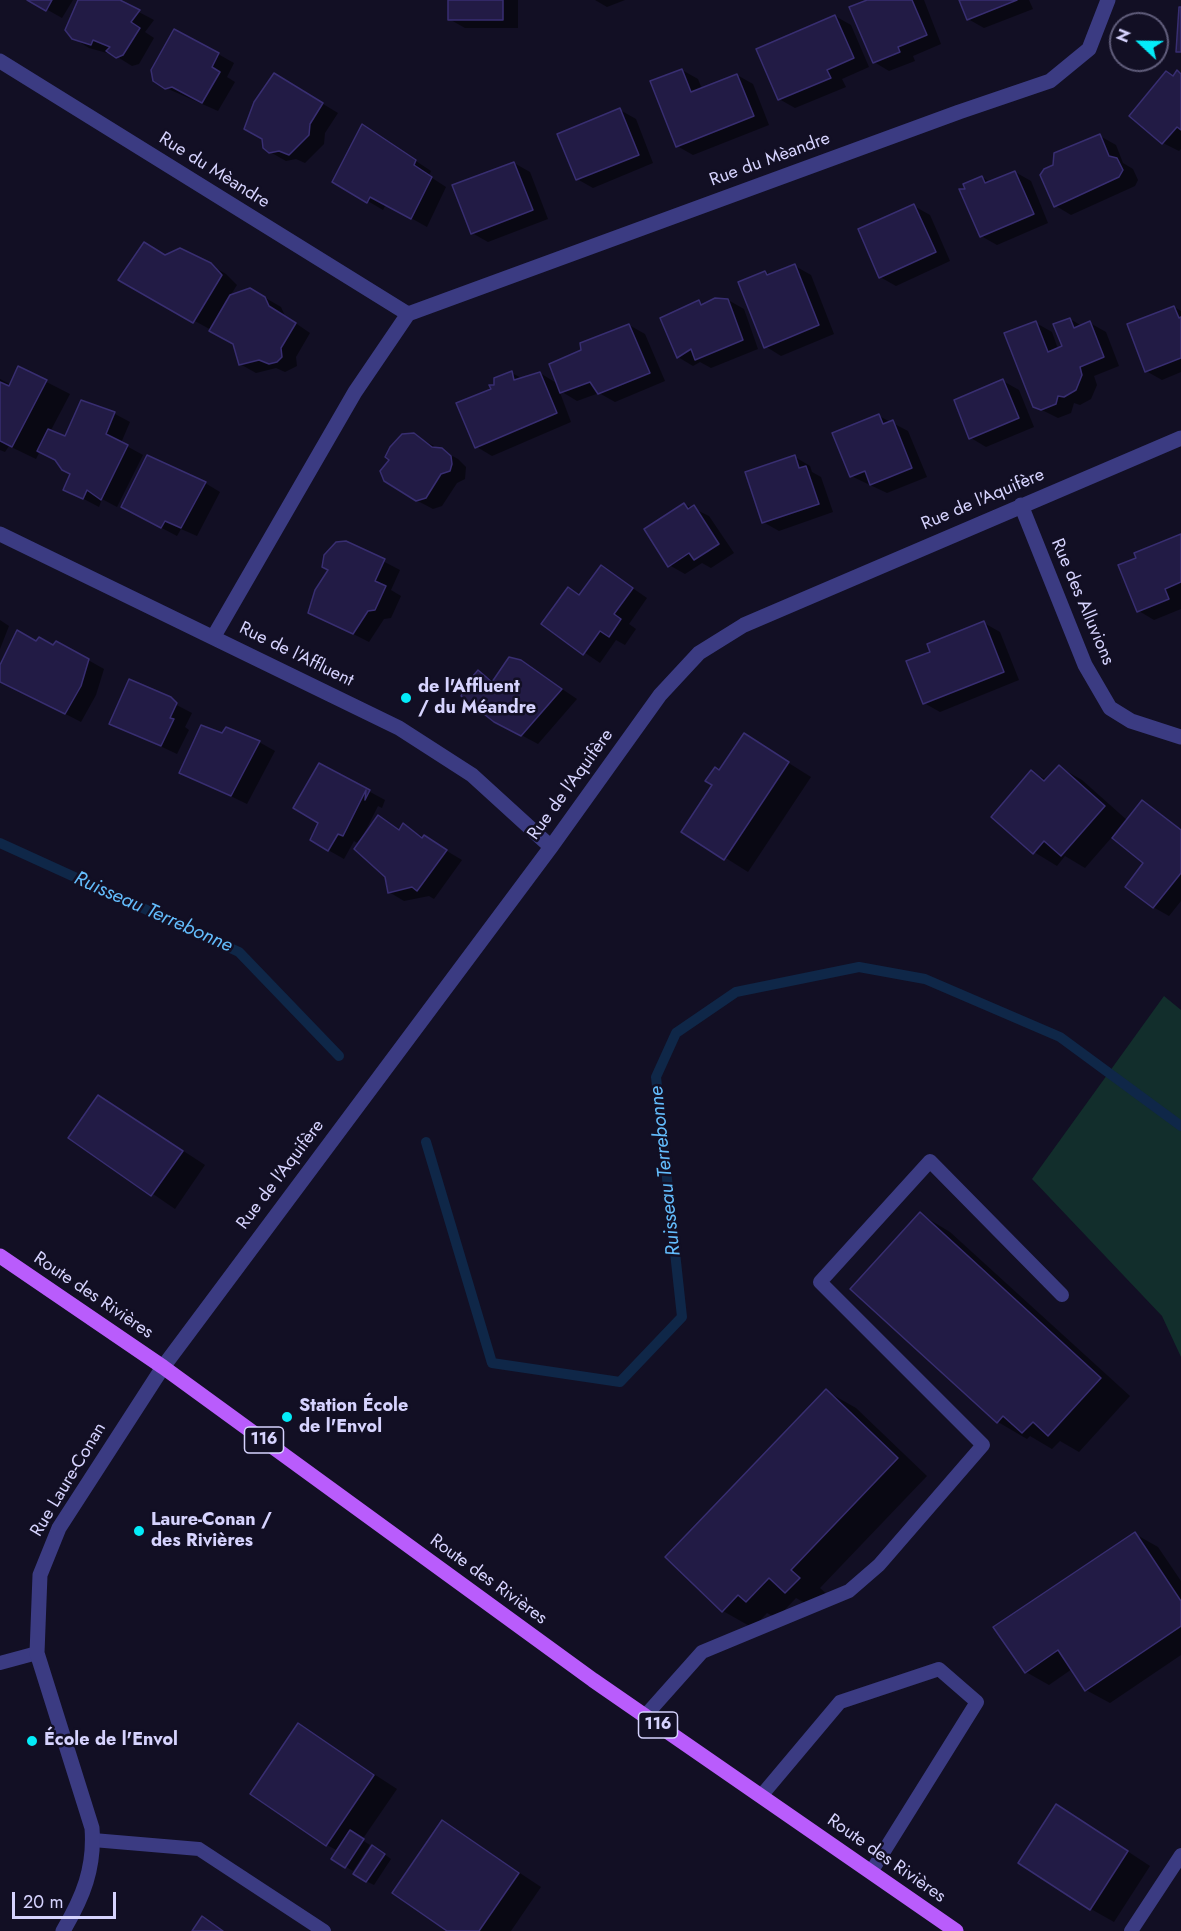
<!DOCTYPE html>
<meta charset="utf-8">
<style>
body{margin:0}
#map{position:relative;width:1181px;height:1931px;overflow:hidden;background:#120f24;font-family:Jost,sans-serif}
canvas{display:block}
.north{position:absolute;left:1109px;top:12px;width:60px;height:60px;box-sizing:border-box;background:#120f24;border:2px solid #605d7b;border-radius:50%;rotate:292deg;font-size:16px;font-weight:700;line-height:24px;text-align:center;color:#d6d3fe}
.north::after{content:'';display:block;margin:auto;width:21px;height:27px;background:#04ecf9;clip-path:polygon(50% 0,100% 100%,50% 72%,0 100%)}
.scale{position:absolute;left:12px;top:1892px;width:104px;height:27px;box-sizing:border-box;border:3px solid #d6d3fe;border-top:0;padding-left:8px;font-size:18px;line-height:21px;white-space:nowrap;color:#d6d3fe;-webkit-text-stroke:4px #120f24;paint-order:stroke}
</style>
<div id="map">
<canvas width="1181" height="1931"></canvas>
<div class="north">N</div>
<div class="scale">20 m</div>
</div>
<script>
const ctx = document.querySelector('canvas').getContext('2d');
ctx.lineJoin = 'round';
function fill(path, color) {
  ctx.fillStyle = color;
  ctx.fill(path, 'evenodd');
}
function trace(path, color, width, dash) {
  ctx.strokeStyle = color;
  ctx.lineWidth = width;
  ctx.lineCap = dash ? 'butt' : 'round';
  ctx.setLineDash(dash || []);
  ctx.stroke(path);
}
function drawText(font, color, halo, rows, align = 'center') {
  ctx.font = font + ' Jost,sans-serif';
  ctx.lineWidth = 5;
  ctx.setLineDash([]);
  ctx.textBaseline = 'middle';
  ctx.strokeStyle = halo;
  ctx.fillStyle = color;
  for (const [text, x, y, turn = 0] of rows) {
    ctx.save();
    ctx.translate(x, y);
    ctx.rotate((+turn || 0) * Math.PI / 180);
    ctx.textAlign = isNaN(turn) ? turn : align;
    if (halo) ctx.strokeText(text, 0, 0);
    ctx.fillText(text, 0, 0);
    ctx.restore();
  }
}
const green = new Path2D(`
 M1164,996L1181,1010V1357L1162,1316L1032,1179Z`);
const shadow = new Path2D(`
 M30,0H73L62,18Z
 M81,0H116L154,20L145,32L154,38L139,64L132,66L108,51L107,53L89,48L73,38L76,5Z
 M449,0H518V28H465L449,19Z
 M595,0H625L607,7Z
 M871,0H924L941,44L913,56L915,61L889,71L874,62Z
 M961,0H1029L1033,9L984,28L968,19Z
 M835,16L851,25L869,67L842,79L846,87L795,108L779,99Z
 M218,54L234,63L227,77L235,82L218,111L166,88Z
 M682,70L698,79L702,89L737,75L753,84L769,125L693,155L677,146Z
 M275,75L338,113L325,133L324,144L305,163L296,159L286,161L270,152Z
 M1181,75V149L1179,151L1163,143L1174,77Z
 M620,110L636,119L653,163L593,188L577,179Z
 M363,126L431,171L429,176L446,187L427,227L386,204L383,210L334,181Z
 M1100,136L1116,145L1123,163L1133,169L1138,180L1135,186L1071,215L1056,206Z
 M514,163L530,172L548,219L488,242L472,233Z
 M1015,172L1031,181L1048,223L997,245L981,236L967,191L982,177L991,183Z
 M914,206L930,215L950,261L896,286L880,277Z
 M165,257L210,265L226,274L237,285L230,296L250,289L281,307L285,316L310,333L296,357L297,366L285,372L276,368L256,373L240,364L235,343L120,280Z
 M795,266L811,275L834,334L781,356L765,346V272L771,275Z
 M728,300L744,309L758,349L711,368L700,362L693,366L678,357L699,302L704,305Z
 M1174,307L1181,311V372L1162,380L1146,371Z
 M1070,319L1082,326L1090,323L1106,332L1119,366L1094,376L1097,385L1091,399L1080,405L1074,403L1071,413L1058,418L1034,406L1036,323L1052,332L1058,349L1064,347Z
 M629,325L645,334L665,381L615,402L599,393L577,401L559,390L571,422L492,456L477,447L495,386L512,373L523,379L540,373L558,384L583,351Z
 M19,368L70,394L50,432L65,438L81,402L115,414L130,422L121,443L143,455L117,507L102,499L99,507L65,489L72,474L58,461L40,451L36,459L9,446L5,452L0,450V379L11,385Z
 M1003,381L1019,390L1034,427L986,447L971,438Z
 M879,416L908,431L927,477L887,493L851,476Z
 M414,435L458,459L466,467L465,479L457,483L442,506L433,509L416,500Z
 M795,457L810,466L812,472L821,477L833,512L779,531L763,522Z
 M205,483L220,492L197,536L181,529L177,536L139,516Z
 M684,504L709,516L734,553L711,568L702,563L685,574L669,565Z
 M1181,535V609L1154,620L1139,611L1137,559Z
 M346,542L400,570L391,590L401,596L391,618L384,619L369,642L310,612Z
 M602,567L647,598L629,624L636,629L625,645L616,640L600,663L543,624L580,596Z
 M0,620L9,626L0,649Z
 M984,623L1000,632L1019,680L940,712L924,703L932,653Z
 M36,643L88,660L104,669L96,695L81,722L0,680V668Z
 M520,661L577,699L538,744L495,721L478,672L494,681Z
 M130,681L192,713L185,727L189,730L177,754L111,723Z
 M222,735L259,742L275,751L247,804L181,772Z
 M744,735L811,777L748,872L683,831Z
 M320,765L385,800L382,808L378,806L364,834L378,817L400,830L403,825L462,860L434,899L429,896L404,901L389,892L386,876L359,844L354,841L344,859L328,850L320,822Z
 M1059,767L1082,780L1128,821L1143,802L1181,829V901L1169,916L1153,907L1146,863L1112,837L1085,868L1065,856L1057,866L1034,852L1032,772L1047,780Z
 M122,1111L205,1165L175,1209L70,1137Z
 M920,1214L950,1232L1130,1396L1079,1452L1060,1441L1052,1449L1030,1436L1027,1439L998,1422Z
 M826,1391L856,1408L927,1476L820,1588L829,1596L816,1609L796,1598L777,1618L767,1613L753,1628L723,1611Z
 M1135,1534L1158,1547L1181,1581V1655L1110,1703L1086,1690L1072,1669L1049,1685L1026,1672Z
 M298,1725L397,1789L362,1840L370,1845L353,1871L333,1859L338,1851L327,1845Z
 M1080,1820L1150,1866L1114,1922L1091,1909Z
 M443,1822L541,1887L511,1931H449Z
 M380,1851L391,1859L374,1885L366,1881Z`);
const stream = new Path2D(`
 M0,843L239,952L339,1056
 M426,1142L492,1363L620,1382L682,1317L656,1077L676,1033L736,992L859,967L925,979L1060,1037L1181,1126`);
const building = new Path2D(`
 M27,0H52L46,11Z
 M78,0H120L140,10L131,22L140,28L123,55L116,58L106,51L110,47L93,40L91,45L72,39L65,30Z
 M448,0H503V20H448Z
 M867,0H912L927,35L898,47L900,52L873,63L849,7Z
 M959,0H1017L967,20Z
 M1179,7H1181V52H1176Z
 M835,15L854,58L827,70L831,78L778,100L756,49Z
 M174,29L219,53L212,67L220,72L202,103L172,87L165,89L153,81L151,70Z
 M682,69L691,92L737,74L754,116L676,147L650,81Z
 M1177,70L1181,74V130L1177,127L1162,144L1129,116L1166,71L1173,76Z
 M274,73L323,103L310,124L309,135L289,155L279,151L269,153L263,148L262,139L244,129L254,102Z
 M620,108L639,155L576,180L557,134Z
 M362,124L416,160L414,165L432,177L411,219L370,197L367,203L332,182Z
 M1100,134L1109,156L1117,158L1123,170L1119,177L1054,207L1040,175L1044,169L1053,165L1054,153Z
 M514,162L533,210L471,234L452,185Z
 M1015,171L1034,214L980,237L959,189H965L963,184L982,176L985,183Z
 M914,204L936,252L879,278L858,229Z
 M144,242L165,255L180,248L211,263L222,275L193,323L118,280Z
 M795,264L819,325L764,348L738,282L765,271L767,275Z
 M250,288L265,297L269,306L296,323L281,348L282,357L277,362L269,364L259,360L239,365L233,344L209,331L230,295Z
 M715,298L728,299L743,340L695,360L691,349L677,358L660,318L699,300L701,305Z
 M1174,306L1179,318L1181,317V358L1145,372L1127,324Z
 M1070,318L1074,328L1090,321L1104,357L1080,367L1082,375L1076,390L1064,397L1058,396L1056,404L1041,410L1033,407L1004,333L1036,321L1048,352L1062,346L1053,324Z
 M629,324L650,373L598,394L590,382L560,393L549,364L581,350L580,343Z
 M18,366L47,380L12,447L0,441V382L9,386Z
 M512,371L514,380L540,372L557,413L475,448L456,403L491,389L489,385H494V378Z
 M1003,379L1019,418L969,439L954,400Z
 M81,400L115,412L106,434L128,445L101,500L87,490L83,499L63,490L70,474L62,470L55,460L37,451L48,429L65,436Z
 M879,414L883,424L893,420L912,468L870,485L865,471L850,477L832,433Z
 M414,433L432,447L442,448L451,456L452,464L450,471L441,474L426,498L416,501L384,481L380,471L389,460L385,457L390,447L402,434Z
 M147,455L206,482L181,528L165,521L161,528L121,507Z
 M795,455L799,468L806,466L819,504L762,523L745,472Z
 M684,503L688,509L694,505L719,544L694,560L689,553L668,567L644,529Z
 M1181,534V582L1165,589L1169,599L1137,612L1118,565L1136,558L1134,553Z
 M346,541L385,559L375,581L386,586L375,610L368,611L353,634L308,613L315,590L328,570L322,567L324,555L336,542Z
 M601,565L633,588L614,614L621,619L609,637L600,631L583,655L541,624L568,587L579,595Z
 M984,621L1004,672L923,704L906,661L930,652L927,644Z
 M17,630L36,641L39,637L53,645L56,641L89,659L81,686L65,714L0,682V665Z
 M509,657L521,660L562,689L521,736L494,722L461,696L467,683L478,670L492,682Z
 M129,679L171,697L177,703L170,718L174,719L161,746L109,724Z
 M201,725L222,733L226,727L260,741L231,796L179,773Z
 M744,733L789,762L724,860L681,832L712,785L705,781L715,767L719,770Z
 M319,763L370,790L365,800L366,790L343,836L338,834L328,851L310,840L318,823L293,808Z
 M1059,765L1105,806L1061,856L1044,841L1033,854L991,817L1031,770L1044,781Z
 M1142,800L1181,830V873L1153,908L1125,887L1143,863L1112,838Z
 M378,815L399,830L403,823L422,838L424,835L447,850L417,891L412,887L388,893L385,877L354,849Z
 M98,1095L183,1151L151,1196L68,1138Z
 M920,1212L1101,1378L1048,1436L1033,1422L1022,1433L1003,1416L997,1423L850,1289Z
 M826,1389L898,1458L791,1570L800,1578L785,1593L769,1578L746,1602L738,1595L722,1612L665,1557Z
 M1135,1532L1181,1601V1626L1085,1691L1058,1650L1025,1673L993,1627Z
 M298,1723L374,1775L326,1846L250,1794Z
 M1056,1804L1128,1851L1090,1910L1018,1863Z
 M442,1820L519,1873L479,1931H447L392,1893Z
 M350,1830L364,1839L345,1868L331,1859Z
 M372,1845L385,1854L366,1882L353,1874Z
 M202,1916L223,1931H192Z`);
const lane = new Path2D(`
 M0,1663L37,1653
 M645,1716L702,1652L849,1591L879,1565L983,1445L820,1282L930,1161L1062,1295
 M761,1796L840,1702L939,1669L977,1702L871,1872
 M93,1840L199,1849L324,1931
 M1131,1931L1181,1855`);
const street = new Path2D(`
 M0,61L408,314
 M1021,505L1085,665L1110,708L1131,721L1181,737
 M0,534L399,728L472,775L551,847
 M214,636L355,392L408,314L959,112L1050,81L1089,49L1108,0
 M63,1931C83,1897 95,1868 92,1828L37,1653L40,1575L59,1528L163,1367L551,847L660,695L699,653L744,625L1181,438`);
const primary = new Path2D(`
 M0,1256L163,1367L593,1680L956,1931`);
const markers = [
 [406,698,6,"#04ecf9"],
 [287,1417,6,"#04ecf9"],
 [139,1531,6,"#04ecf9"],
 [32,1741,6,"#04ecf9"]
];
const shields = [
 [264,1440,39],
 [658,1725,39]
];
const shieldNames = [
 ["116",264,1440],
 ["116",658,1725]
];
const streetNames = [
 ["Rue du Mèandre",770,160,-20],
 ["Rue du Mèandre",214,171,32],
 ["Rue de l'Aquifère",983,500,-23],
 ["Rue des Alluvions",1082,602,67],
 ["Rue de l'Affluent",296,655,26],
 ["Rue de l'Aquifère",571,785,-54],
 ["Rue de l'Aquifère",281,1175,-53],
 ["Route des Rivières",93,1296,34],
 ["Rue Laure-Conan",69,1480,-59],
 ["Route des Rivières",488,1580,36],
 ["Route des Rivières",886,1859,35]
];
const poiNames = [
 ["de l'Affluent",418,688],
 ["/ du Méandre",418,709],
 ["Station École",299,1407],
 ["de l'Envol",299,1428],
 ["Laure-Conan /",151,1521],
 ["des Rivières",151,1542],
 ["École de l'Envol",44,1741]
];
const waterNames = [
 ["Ruisseau Terrebonne",153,913,24],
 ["Ruisseau Terrebonne",666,1171,-96]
];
fill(green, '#122e2c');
fill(shadow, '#0007');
trace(stream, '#0f2748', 10);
fill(building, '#221b45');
trace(building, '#382e71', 1.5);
trace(lane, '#3b3b82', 14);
trace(street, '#3b3b82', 15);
trace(primary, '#b95cfc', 15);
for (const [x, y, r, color] of markers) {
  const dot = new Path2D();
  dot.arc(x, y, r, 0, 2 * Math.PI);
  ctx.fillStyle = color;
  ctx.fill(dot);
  trace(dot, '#120f24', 2);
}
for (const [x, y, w] of shields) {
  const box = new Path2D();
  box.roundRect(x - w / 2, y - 13, w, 26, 4.5);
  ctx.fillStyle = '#120f24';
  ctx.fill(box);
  trace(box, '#d6d3fe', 1.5);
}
drawText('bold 16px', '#d6d3fe', null, shieldNames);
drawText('18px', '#d6d3fe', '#120f24', streetNames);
drawText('bold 18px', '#d6d3fe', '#120f24', poiNames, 'left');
drawText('italic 20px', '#63bcfc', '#120f24', waterNames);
</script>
